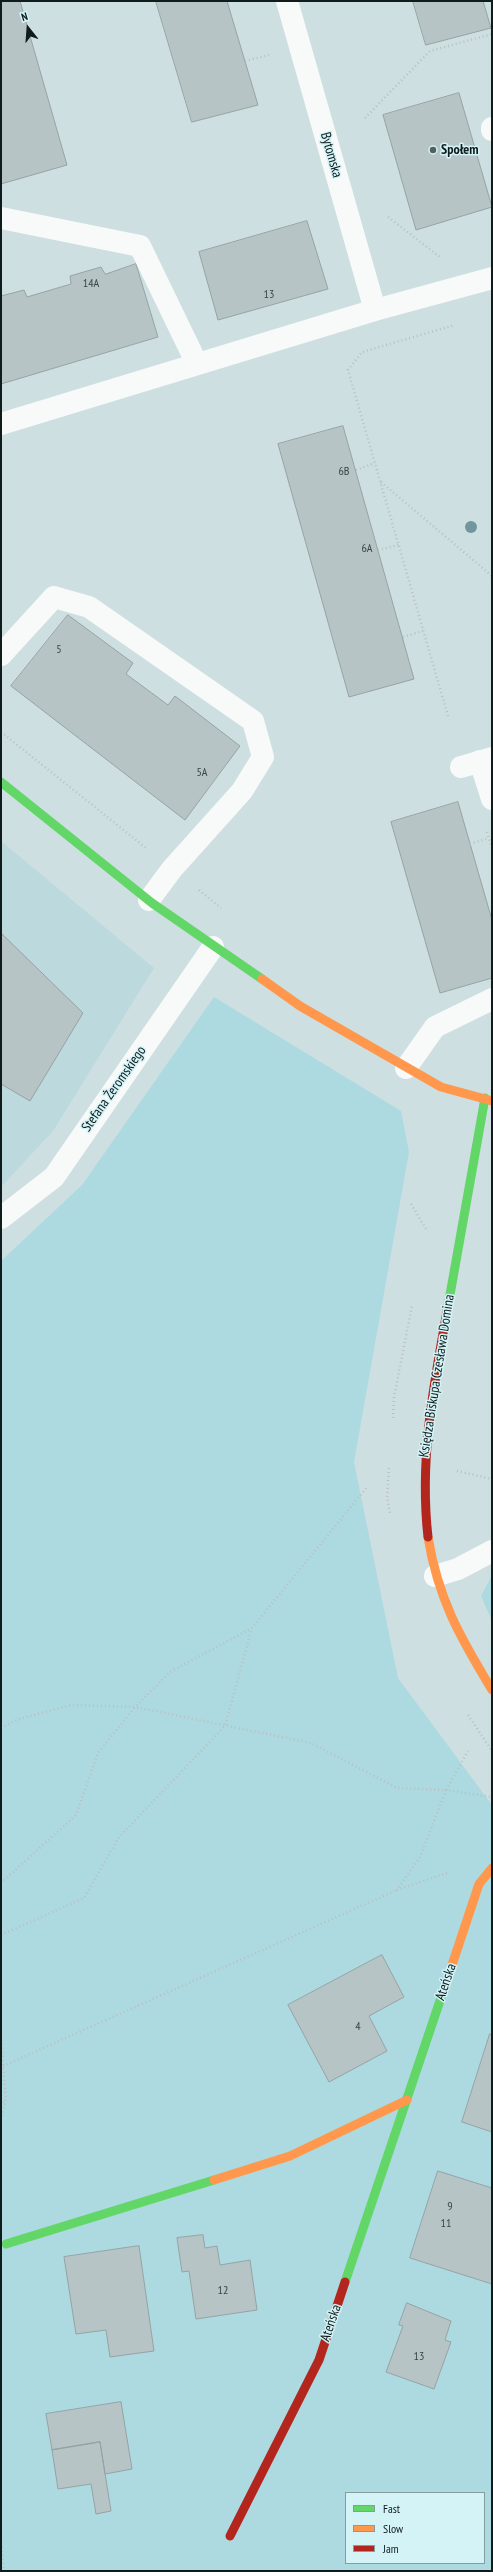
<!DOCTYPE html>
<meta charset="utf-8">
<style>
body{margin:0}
#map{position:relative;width:493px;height:2572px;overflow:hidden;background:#cedfe1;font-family:"PT Sans Narrow",sans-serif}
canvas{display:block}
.frame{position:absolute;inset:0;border:2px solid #101b1c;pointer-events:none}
.legend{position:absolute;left:345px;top:2492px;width:140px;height:72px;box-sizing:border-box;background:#d3f3f7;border:1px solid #859d9f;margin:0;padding:5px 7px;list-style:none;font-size:12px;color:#101b1c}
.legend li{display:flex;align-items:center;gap:8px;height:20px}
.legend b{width:20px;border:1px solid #859d9f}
.north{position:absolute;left:8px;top:8px;width:40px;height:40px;-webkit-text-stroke:3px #d3f3f7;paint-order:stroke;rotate:343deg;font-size:11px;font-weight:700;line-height:16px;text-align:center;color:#101b1c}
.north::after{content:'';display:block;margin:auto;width:14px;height:18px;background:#101b1c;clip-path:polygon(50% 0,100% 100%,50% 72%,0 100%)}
</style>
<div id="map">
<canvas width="493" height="2572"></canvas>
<div class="frame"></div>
<ul class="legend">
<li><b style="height:5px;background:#63d668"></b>Fast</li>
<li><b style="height:5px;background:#ff974d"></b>Slow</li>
<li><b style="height:5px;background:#b3261e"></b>Jam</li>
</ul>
<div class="north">N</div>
</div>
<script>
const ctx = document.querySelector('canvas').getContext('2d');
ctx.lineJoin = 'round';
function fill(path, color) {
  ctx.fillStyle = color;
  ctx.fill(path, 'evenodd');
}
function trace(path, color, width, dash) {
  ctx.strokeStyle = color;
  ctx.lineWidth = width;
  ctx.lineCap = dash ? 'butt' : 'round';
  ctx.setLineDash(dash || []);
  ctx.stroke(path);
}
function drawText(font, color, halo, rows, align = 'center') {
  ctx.font = font + ' "PT Sans Narrow",sans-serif';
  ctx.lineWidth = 3;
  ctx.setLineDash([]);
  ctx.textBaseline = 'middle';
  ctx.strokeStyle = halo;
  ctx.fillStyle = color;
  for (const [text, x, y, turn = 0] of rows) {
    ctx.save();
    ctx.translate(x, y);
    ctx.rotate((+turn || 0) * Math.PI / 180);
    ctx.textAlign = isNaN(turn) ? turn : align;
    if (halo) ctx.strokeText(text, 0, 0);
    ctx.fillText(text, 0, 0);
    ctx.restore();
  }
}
const built = new Path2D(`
 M1,841L154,968L53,1131L1,1187Z`);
const green = new Path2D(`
 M214,997L401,1111L409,1152L354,1462L398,1678L492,1805V2571H1V1261L82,1185ZM346,2493H484V2563H346Z
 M492,1575V1621L481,1596Z`);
const building = new Path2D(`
 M1,1H20L67,165L1,184Z
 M156,1H227L258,105L192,122Z
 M413,1H483L491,28L426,45Z
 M459,93L492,207L416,230L383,115Z
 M307,221L328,289L218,320L199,252Z
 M136,264L158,337L1,384V296L24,290L27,297L71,284L70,276L101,267L105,274Z
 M343,426L414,679L349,697L278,444Z
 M68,615L133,663L126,674L168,705L175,696L240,746L185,820L11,686Z
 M458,802L492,920V978L440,993L391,822Z
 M1,933L83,1013L30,1101L1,1084Z
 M382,1955L404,1997L369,2016L387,2051L329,2082L288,2005Z
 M490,2034L492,2035V2132L462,2122Z
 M438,2171L492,2188V2284L410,2258Z
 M203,2235L205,2248L217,2246L220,2265L250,2260L257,2310L196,2319L189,2271L182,2272L177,2238Z
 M139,2246L154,2351L110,2357L106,2330L76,2334L64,2257Z
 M407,2303L451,2321L445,2340L451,2342L434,2389L386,2372L403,2326L399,2325Z
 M121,2402L132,2469L105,2474L100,2442L52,2450L46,2414Z
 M100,2442L111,2511L96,2514L91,2484L58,2489L52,2450Z`);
const path = new Path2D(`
 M245,61L269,55
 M365,118L430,51L492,34
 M388,217L440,257
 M356,470L375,463
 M381,482L492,576
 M378,550L399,545
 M403,637L423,631
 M448,716L348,370L362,352L455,325
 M1,732L146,848
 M487,832L492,848
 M470,844L489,838
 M199,890L221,908
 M411,1204L426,1229
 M393,1418L394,1397L412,1306
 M389,1468L387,1497L390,1513
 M457,1471L492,1479
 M468,1715L492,1751
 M1,1728L19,1719L72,1705L135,1707L170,1672L252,1628L368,1486
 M447,1873L397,1890L420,1857L446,1790L492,1797
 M1,1883L76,1815L98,1753L135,1707L311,1743L397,1788L446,1790L468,1751
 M1,1935L84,1898L119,1837L225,1726L252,1628
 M1,2036L6,2098L1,2119
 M3,2066L397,1890
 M1,2106L5,2100
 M1,2539L4,2571`);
const lane = new Path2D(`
 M287,1L375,310
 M492,128V130
 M1,218L140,246L197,364
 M1,424L375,310L492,278
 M1,655L54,597L89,607L253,721L263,757L242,791L172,869L149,900
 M480,761L492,799
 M461,767L492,758
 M406,1068L435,1027L492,999
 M1,1218L54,1177L213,947
 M435,1576L458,1569L492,1551`);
const fast = new Path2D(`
 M1,782L152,903L262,979
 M448,1306L485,1098
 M6,2244L214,2180
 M345,2282L449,1974`);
const slow = new Path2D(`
 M262,979L300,1006L441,1087L492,1101
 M428,1537C438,1599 460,1637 492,1690
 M449,1974L479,1884L492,1868
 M214,2180L290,2156L407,2100`);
const jam = new Path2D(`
 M428,1537C419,1458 434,1383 448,1306
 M230,2536L319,2360L345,2282`);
const trees = [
 [471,527]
];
const markers = [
 [433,150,4,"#526061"]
];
const numberNames = [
 ["14A",91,284],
 ["13",269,295],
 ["6B",344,472],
 ["6A",367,549],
 ["5",59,650],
 ["5A",202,773],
 ["4",358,2027],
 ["9",450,2207],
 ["11",446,2224],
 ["12",223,2291],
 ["13",419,2357]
];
const poiNames = [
 ["Społem",441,150]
];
const streetNames = [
 ["Bytomska",331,155,74],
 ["Stefana Żeromskiego",114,1089,-55],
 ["Księdza Biskupa Czesława Domina",437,1376,-81],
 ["Ateńska",446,1982,-71],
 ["Ateńska",331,2323,-71]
];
fill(built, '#bcd9de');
fill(green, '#acdae0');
fill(building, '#b6c4c5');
trace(building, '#96a3a5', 1);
trace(path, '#b9c0c0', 2.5, [1, 3]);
trace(lane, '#f8fafa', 22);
trace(fast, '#63d668', 9);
trace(slow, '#ff974d', 9);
trace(jam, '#b3261e', 9);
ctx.fillStyle = '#6f979c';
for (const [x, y] of trees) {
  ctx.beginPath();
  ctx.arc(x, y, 6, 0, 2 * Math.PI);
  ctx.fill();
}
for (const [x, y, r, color] of markers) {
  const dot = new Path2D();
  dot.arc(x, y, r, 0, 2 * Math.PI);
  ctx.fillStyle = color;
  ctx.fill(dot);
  trace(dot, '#d3f3f7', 1.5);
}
drawText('12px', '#3a4546', null, numberNames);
drawText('bold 14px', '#101b1c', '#d3f3f7', poiNames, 'left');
drawText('14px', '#101b1c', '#d3f3f7', streetNames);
</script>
